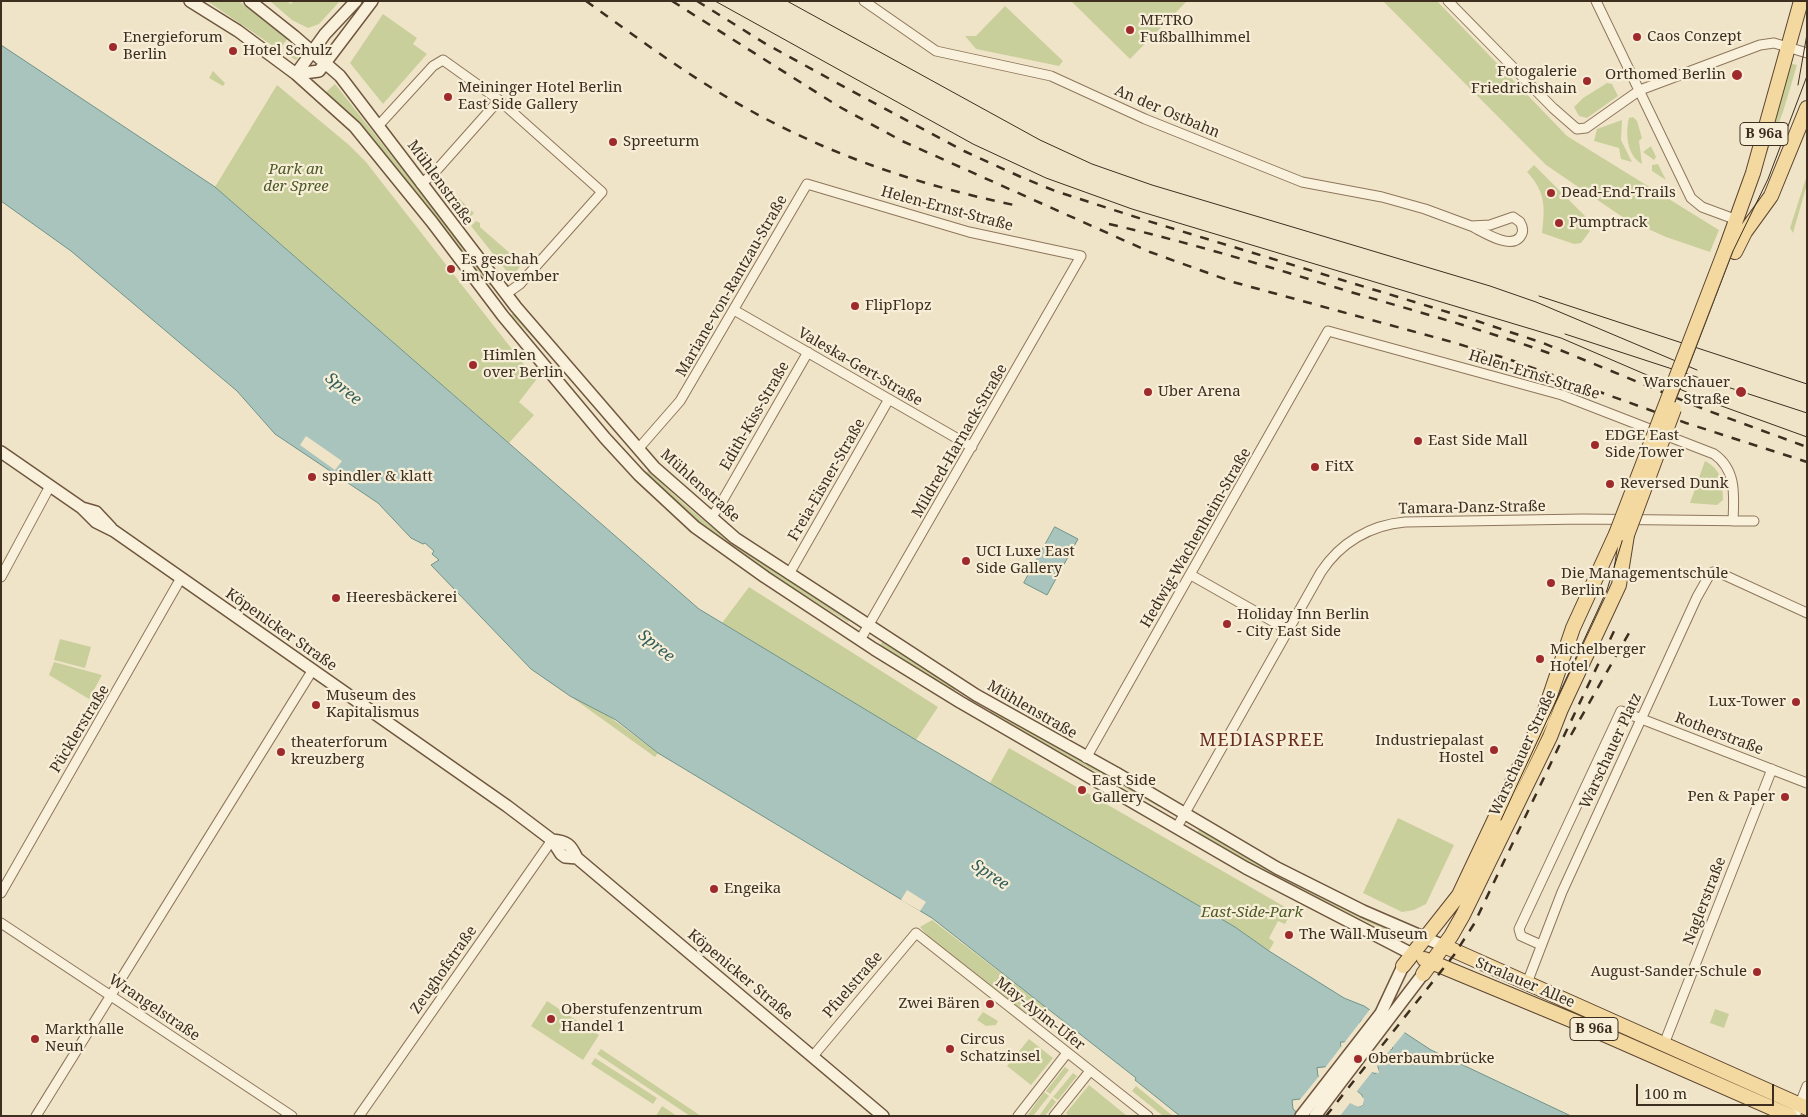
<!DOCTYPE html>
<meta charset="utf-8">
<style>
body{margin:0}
#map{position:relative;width:1808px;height:1117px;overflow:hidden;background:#f0e4c8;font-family:"Noto Serif",serif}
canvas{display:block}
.frame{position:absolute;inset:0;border:2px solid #3d2e20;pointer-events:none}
.scale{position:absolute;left:1636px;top:1084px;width:138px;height:22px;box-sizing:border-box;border:2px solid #3d2e20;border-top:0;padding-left:6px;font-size:15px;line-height:18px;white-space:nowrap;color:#3d2e20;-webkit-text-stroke:4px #f7eed8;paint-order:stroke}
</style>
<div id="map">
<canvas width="1808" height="1117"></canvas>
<div class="frame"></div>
<div class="scale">100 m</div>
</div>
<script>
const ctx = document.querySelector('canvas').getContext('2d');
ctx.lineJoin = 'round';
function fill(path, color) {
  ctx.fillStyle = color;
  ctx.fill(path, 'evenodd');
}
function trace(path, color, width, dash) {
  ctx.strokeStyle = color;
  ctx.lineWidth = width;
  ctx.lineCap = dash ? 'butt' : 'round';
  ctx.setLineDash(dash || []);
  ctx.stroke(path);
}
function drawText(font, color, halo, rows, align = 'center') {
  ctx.font = font + ' "Noto Serif",serif';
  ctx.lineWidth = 4.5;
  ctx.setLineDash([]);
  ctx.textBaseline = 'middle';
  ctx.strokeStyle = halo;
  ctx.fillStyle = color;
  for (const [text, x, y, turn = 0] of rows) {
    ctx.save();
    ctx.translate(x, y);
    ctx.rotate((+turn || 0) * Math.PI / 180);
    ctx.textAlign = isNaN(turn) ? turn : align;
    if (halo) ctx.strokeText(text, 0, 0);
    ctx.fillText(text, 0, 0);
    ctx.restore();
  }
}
const green = new Path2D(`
 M207,1H239L288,38L279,50Z
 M270,1H287L291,4L293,1H340L319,24L308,28L292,20Z
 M1071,1H1187L1130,59Z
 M1383,1H1437L1567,136L1719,230L1710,252L1666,237L1624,218L1546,165Z
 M1005,6L1063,61L1059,66L976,49L965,36H976Z
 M383,14L417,38L413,44L427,54L383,104L350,63Z
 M293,42L302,53L296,60L285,54Z
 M1788,63L1797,65L1783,112L1761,168Z
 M213,71L225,83L223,86L209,78Z
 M1607,83L1612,84L1618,96L1587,118L1579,116L1574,107L1583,98Z
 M335,84L493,284L490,286L360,123L326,92Z
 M277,85L349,145L366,162L536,380L519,402L534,415L509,443L215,187Z
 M1633,117L1637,121L1642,138L1639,141L1642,164C1627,156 1625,133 1629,118Z
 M1622,120L1621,140L1632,162L1621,159L1619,148L1594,141L1597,129Z
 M1651,146L1656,157L1654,160L1643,152Z
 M1658,164L1666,180L1652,171V165Z
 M1534,165L1589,220L1584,225L1590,231L1581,243L1574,244L1542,233C1545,208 1546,192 1527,172Z
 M1807,175V184L1793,233L1790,228Z
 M442,182L474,213L467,220L439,185Z
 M476,221L480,223V227L520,262H524L513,275L509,274L471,226Z
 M514,313L572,377L576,384L518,322L511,315Z
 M1705,461C1721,469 1723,482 1723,500L1717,505L1690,503Z
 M649,470C707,532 779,574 850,619L848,622L732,550L700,525L645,474Z
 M749,587L938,707L916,740L722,623Z
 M60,639L91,647L85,668L54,660Z
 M883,641L956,688L954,692L879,646Z
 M54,662L102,675L89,699L49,675Z
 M570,696L599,709L658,753L655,757Z
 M991,709L1161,804L1159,807C1103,775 1045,745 989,712Z
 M1009,748L1292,911L1285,924L1278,921L1269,938L1274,942L1269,951L1235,927L990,783Z
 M1398,818L1454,845L1426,904L1414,910L1402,912L1363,893Z
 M1199,829L1293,882L1398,930L1395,935L1273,877L1197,834Z
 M932,920L1049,1010L1038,1022L934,943L920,927Z
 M547,1001L599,1035L583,1060L531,1026Z
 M1715,1009L1729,1014L1724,1028L1710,1023Z
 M983,1012L998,1021L996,1025L986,1026L977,1020Z
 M1029,1039L1053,1058L1031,1085L1007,1066Z
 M601,1049L701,1116H690L597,1054Z
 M595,1058L657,1098L653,1104L591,1064Z
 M1065,1067L1069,1070L1050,1094L1046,1091Z
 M1073,1073L1077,1076L1058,1100L1053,1097Z
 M1089,1085L1127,1116H1069L1066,1113Z
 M1136,1086L1173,1116H1163L1132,1091Z
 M1044,1092L1049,1096L1033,1116H1027Z
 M1052,1098L1056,1102L1045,1116H1039Z
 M662,1106L677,1116H656Z`);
const water = new Path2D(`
 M1,45L215,187L699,609L916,740L1235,927L1269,951L1344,998L1364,1006L1431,1050L1571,1116H1322L1300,1099L1292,1100L1293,1109L1301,1116H1180L1135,1080L1136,1078L932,918L658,753L616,720L570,696L531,669L431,565L439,560L432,554L434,551L425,543L423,544L411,538L378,503L275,434L237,391L71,251L1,201ZM1362,1020L1393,1048L1391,1050L1360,1023ZM1341,1042H1345L1379,1068L1375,1074L1341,1046ZM1326,1067L1362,1095L1363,1105L1358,1107L1318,1076L1317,1068Z
 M1055,527L1078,539L1047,595L1024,583Z`);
const pier = new Path2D(`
 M306,436L342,461L335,470L300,445Z
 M907,890L926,902L920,911L901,900Z
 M1371,1008L1405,1032L1377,1066L1379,1073L1372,1072L1357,1091L1364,1099L1363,1105L1358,1107L1350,1103L1340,1116H1318L1298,1102L1320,1075L1354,1102L1361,1103L1359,1096L1324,1069Z`);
const street = new Path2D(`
 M864,1L936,51L1051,76L1145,119L1302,182L1382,197L1425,209L1471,226
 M1448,1L1553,108L1577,129L1586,128L1640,90L1760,45L1774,43L1807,53
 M1596,1L1691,198L1702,207L1737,220
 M379,125L433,66L443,60L499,100
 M421,184L435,172L499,100L602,192L520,284L506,294
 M1513,217L1520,222C1523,227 1524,232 1520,237C1510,250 1482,231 1471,226L1490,225Z
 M734,310L972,447
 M639,448L680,401L807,184L969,232L1081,256L860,640
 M711,518L720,505L808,352
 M789,574L889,399
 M1191,575L1288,630
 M1,577L50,486
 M1086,758L1328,331L1562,395L1714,454C1737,470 1734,496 1733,521
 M1177,827L1321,572C1340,543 1370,525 1405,522L1583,519L1754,521
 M1,893L181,578
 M1,923L292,1116
 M1541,945L1521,936L1519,929L1621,711L1807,783
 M1527,983L1562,892L1697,597L1710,574L1713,572L1722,574L1807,613
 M1664,1044L1772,769
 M813,1056L916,933L1148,1116
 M36,1116L312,671
 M359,1116L552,840
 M1018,1116L1067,1053
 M1054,1116L1090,1071
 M1795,1116L1807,1086`);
const secondary = new Path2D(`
 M190,1L238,31L296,74L355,127L432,222L503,316L605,438L639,475L695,527L765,577L874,649L960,702L1246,868L1412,954
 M250,1L294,36L340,76L516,307L655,468L735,538L976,695L1116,773L1277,868L1363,911L1444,946
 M296,74L319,71L372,1
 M296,74L325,34L356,1
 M1,452L82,508L96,522L114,531L507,806L552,840L561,854L565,857L577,858L883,1116
 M82,508L96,512L111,528
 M552,840C567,841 571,845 577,858
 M1301,1116L1381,1013L1403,966
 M1315,1116L1423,974`);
const primary = new Path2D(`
 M1726,248L1753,173L1801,1
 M1735,252L1745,232L1771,196L1807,108
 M1444,946L1807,1108
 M1424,959L1576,1022L1790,1116
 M1403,966L1459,895L1542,719L1573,628L1616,534
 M1423,974L1451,936L1463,915L1550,737L1561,709L1619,585L1627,535`);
const tram = new Path2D(`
 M715,1L973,144L1046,178L1132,209L1561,338L1705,400L1807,437
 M787,1L1040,140L1092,164L1152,185L1490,286L1536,302L1697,370
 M1798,85L1807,34
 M1539,296L1807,384
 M1565,334L1807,413
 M1501,820L1607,590L1624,535L1733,251L1768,179L1807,76`);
const rail = new Path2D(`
 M586,1C640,40 694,80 753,112C837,158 926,187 1019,206
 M672,1L838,106L902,141L1150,252L1233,282L1452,342L1508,359L1686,423L1807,462
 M697,1L766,44L848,89L964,151L1021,177L1055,191L1148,221L1477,321L1543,343L1706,410L1807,447
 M1109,224C1192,243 1273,268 1354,293C1422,313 1491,332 1557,356
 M1571,735L1629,633
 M1326,1116L1454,955L1474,924L1616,627`);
const primaryBridge = new Path2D(`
 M1616,534L1726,248
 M1627,535L1674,409`);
const markers = [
 [1130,30,5,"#9e2a2b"],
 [1637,37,5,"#9e2a2b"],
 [113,47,5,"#9e2a2b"],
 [233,51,5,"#9e2a2b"],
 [1737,75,6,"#9e2a2b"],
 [1587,81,5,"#9e2a2b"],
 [448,97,5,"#9e2a2b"],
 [613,142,5,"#9e2a2b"],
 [1551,193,5,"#9e2a2b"],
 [1559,223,5,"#9e2a2b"],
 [451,269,5,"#9e2a2b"],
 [855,306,5,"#9e2a2b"],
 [473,365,5,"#9e2a2b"],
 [1148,392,5,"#9e2a2b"],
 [1741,392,6,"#9e2a2b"],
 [1418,441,5,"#9e2a2b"],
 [1595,445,5,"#9e2a2b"],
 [1315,467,5,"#9e2a2b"],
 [312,477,5,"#9e2a2b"],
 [1610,484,5,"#9e2a2b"],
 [966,561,5,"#9e2a2b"],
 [1551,583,5,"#9e2a2b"],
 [336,598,5,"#9e2a2b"],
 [1227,624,5,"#9e2a2b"],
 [1540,659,5,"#9e2a2b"],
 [1796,702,5,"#9e2a2b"],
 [316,705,5,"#9e2a2b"],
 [1494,750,5,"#9e2a2b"],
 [281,752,5,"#9e2a2b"],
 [1082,790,5,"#9e2a2b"],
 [1785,797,5,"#9e2a2b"],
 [714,889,5,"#9e2a2b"],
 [1289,935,5,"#9e2a2b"],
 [1757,972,5,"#9e2a2b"],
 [990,1004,5,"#9e2a2b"],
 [551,1019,5,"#9e2a2b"],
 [35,1039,5,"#9e2a2b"],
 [950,1049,5,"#9e2a2b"],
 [1358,1059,5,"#9e2a2b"]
];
const shields = [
 [1764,134,48],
 [1594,1029,48]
];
const shieldNames = [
 ["B 96a",1764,134],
 ["B 96a",1594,1029]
];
const poiNames = [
 ["METRO",1140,21],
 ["Fußballhimmel",1140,38],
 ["Caos Conzept",1647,37],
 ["Energieforum",123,38],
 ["Berlin",123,55],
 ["Hotel Schulz",243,51],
 ["Fotogalerie",1577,72,"right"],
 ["Friedrichshain",1577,89,"right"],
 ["Orthomed Berlin",1726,75,"right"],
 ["Meininger Hotel Berlin",458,88],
 ["East Side Gallery",458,105],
 ["Spreeturm",623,142],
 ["Dead-End-Trails",1561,193],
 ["Pumptrack",1569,223],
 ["Es geschah",461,260],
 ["im November",461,277],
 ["FlipFlopz",865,306],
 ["Himlen",483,356],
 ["over Berlin",483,373],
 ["Warschauer",1730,383,"right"],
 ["Straße",1730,400,"right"],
 ["Uber Arena",1158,392],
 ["EDGE East",1605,436],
 ["Side Tower",1605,453],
 ["East Side Mall",1428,441],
 ["FitX",1325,467],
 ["spindler & klatt",322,477],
 ["Reversed Dunk",1620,484],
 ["UCI Luxe East",976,552],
 ["Side Gallery",976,569],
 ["Die Managementschule",1561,574],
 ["Berlin",1561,591],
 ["Heeresbäckerei",346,598],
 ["Holiday Inn Berlin",1237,615],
 ["- City East Side",1237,632],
 ["Michelberger",1550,650],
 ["Hotel",1550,667],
 ["Museum des",326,696],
 ["Kapitalismus",326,713],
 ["Lux-Tower",1786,702,"right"],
 ["Industriepalast",1484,741,"right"],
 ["Hostel",1484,758,"right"],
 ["theaterforum",291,743],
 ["kreuzberg",291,760],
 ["East Side",1092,781],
 ["Gallery",1092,798],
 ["Pen & Paper",1775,797,"right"],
 ["Engeika",724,889],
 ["The Wall Museum",1299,935],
 ["August-Sander-Schule",1747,972,"right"],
 ["Zwei Bären",980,1004,"right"],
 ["Oberstufenzentrum",561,1010],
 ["Handel 1",561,1027],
 ["Markthalle",45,1030],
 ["Neun",45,1047],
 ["Circus",960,1040],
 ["Schatzinsel",960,1057],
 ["Oberbaumbrücke",1368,1059]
];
const streetNames = [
 ["An der Ostbahn",1167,112,23],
 ["Mühlenstraße",440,183,54],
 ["Helen-Ernst-Straße",947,209,15],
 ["Mariane-von-Rantzau-Straße",732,286,-60],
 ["Valeska-Gert-Straße",860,367,30],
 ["Helen-Ernst-Straße",1534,375,17],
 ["Edith-Kiss-Straße",755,416,-60],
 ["Mildred-Harnack-Straße",960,441,-60],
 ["Freia-Eisner-Straße",827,480,-60],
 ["Mühlenstraße",700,486,42],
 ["Tamara-Danz-Straße",1472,508,-1],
 ["Hedwig-Wachenheim-Straße",1196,538,-60],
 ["Köpenicker Straße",281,630,35],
 ["Mühlenstraße",1032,710,30],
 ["Pücklerstraße",80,729,-59],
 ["Rotherstraße",1719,734,21],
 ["Warschauer Platz",1611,751,-65],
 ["Warschauer Straße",1523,753,-65],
 ["Naglerstraße",1705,901,-69],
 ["Zeughofstraße",444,970,-55],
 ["Köpenicker Straße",740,975,40],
 ["Stralauer Allee",1525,983,23],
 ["Pfuelstraße",853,985,-49],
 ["Wrangelstraße",154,1008,34],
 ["May-Ayim-Ufer",1040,1014,38]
];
const parkNames = [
 ["Park an",296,170],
 ["der Spree",296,187],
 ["East-Side-Park",1252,913]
];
const waterNames = [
 ["Spree",343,389,39],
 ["Spree",656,646,39],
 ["Spree",990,875,34]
];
const quarterNames = [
 ["MEDIASPREE",1262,741]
];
fill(green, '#c9cf9b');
fill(water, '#a9c4bc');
trace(water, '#6f938a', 1);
fill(pier, '#f0e4c8');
trace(street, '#8d765c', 11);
trace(secondary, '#6f573f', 14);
trace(primary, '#5b4430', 16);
trace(street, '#faf1dc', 9);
trace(secondary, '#faf1dc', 11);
trace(primary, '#f3d9a0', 14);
trace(tram, '#3d2e20', 1);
trace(rail, '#3d2e20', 2.5, [9, 9]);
trace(primaryBridge, '#5b4430', 16, []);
trace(primaryBridge, '#f3d9a0', 14);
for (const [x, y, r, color] of markers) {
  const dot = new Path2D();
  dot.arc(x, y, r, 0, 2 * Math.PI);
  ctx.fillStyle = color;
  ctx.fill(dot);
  trace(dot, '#f7eed8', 2);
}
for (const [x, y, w] of shields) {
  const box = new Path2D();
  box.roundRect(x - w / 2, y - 11.5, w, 23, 4);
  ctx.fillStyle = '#f7eed8';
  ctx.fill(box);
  trace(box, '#3d2e20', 1);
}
drawText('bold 14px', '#3d2e20', null, shieldNames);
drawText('15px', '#3d2e20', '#f7eed8', poiNames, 'left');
drawText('15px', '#3d2e20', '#f7eed8', streetNames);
drawText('italic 15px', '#4d5a26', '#f7eed8', parkNames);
drawText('italic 16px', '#2f5d5a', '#f7eed8', waterNames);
ctx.letterSpacing = '1px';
drawText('18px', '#6b2e1e', '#f7eed8', quarterNames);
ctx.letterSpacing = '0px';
</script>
